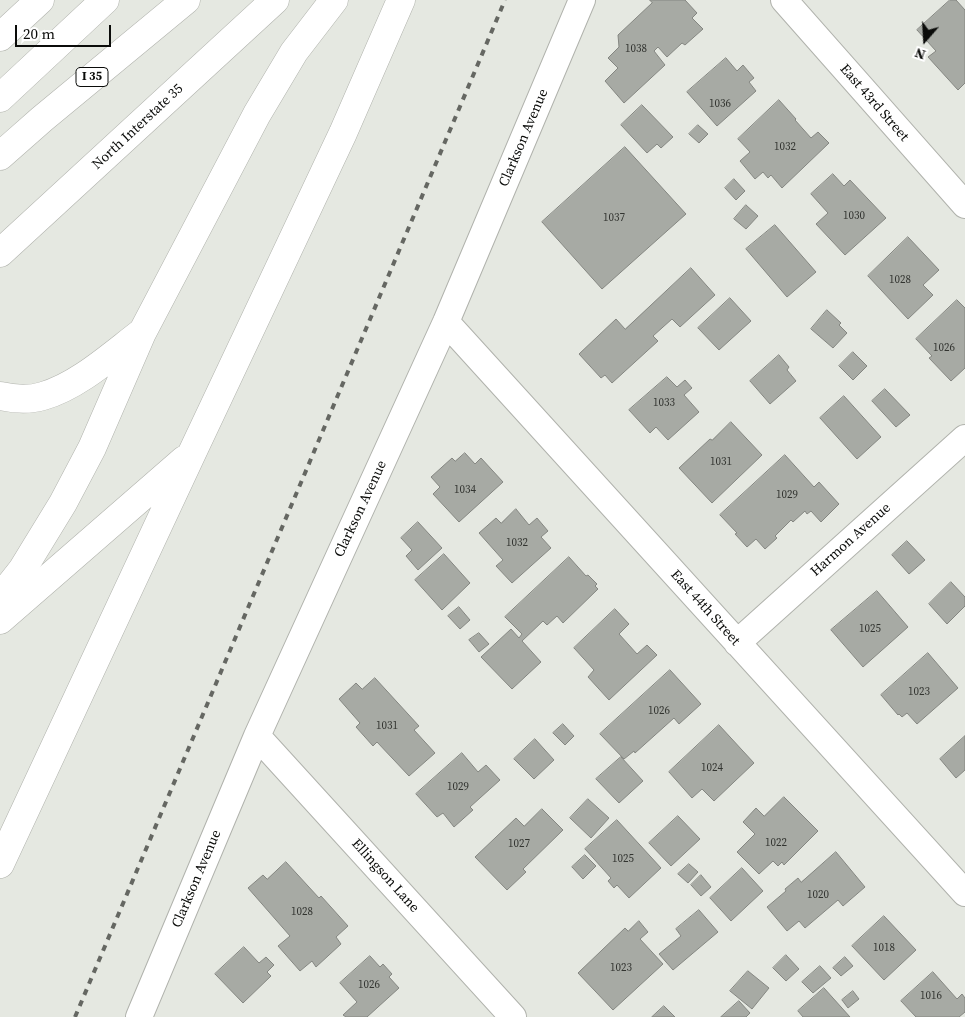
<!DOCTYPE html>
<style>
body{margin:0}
#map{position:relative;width:965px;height:1017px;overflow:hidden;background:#e5e8e1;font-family:"Source Serif 4",serif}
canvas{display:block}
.north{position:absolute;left:900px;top:15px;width:50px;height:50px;-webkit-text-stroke:4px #fff;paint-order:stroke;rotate:199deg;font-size:14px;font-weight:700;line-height:20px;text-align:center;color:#0b0c0a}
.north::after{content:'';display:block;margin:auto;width:18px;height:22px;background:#0b0c0a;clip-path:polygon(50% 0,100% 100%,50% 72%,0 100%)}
.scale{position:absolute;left:15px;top:25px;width:96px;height:22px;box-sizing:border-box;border:2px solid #0b0c0a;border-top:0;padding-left:6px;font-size:15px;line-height:18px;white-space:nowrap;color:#0b0c0a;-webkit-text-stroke:4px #fff;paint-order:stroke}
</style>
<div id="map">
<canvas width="965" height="1017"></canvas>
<div class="north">N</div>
<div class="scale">20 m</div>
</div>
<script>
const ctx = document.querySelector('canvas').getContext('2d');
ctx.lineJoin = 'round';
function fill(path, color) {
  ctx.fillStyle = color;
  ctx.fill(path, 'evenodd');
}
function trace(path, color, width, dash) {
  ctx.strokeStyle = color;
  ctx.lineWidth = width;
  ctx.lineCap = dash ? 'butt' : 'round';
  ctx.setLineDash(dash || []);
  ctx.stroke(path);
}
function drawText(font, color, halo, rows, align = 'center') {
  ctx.font = font + ' "Source Serif 4",serif';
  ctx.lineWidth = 4;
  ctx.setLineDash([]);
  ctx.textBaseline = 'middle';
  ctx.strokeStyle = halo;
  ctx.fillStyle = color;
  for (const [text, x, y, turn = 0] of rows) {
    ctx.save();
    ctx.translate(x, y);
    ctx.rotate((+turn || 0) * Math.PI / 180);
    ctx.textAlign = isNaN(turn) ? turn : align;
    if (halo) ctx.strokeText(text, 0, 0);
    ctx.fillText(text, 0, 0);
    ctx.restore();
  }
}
const building = new Path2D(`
 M650,0H685L697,13L692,18L703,29L685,45L682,43L667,57L658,47L654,51L665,65L624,103L605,81L618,68L608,58L619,47L618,35L652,3Z
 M950,0H956L965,10V83L958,90L928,57L936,51L917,30Z
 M726,58L737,71L743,65L754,78L749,82L756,91L717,126L687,92Z
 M779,100L796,119L795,120L811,138L818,132L829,143L782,188L771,175L768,178L763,172L755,179L740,161L750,152L738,139Z
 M642,105L673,137L661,148L657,144L647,153L621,125Z
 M698,125L708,134L699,143L689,134Z
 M625,147L686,214L602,289L542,222Z
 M833,174L844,186L850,180L886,218L845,255L816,224L828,213L811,194Z
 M734,179L745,191L736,200L725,188Z
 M746,205L758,216L746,229L734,219Z
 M775,225L816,272L787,297L746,249Z
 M908,237L939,270L923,285L933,295L908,319L868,276Z
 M691,268L715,295L680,327L672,319L653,336L658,341L612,383L605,375L601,378L579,354L616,319L625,329Z
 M730,298L751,321L719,350L698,328Z
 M957,300L965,308V368L951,381L929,358L932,356L916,339Z
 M827,310L841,323L839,325L847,333L833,348L811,329Z
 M853,352L867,366L853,380L839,366Z
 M779,355L789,367L787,370L796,381L770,404L750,381Z
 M667,377L677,387L685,380L692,388L684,395L699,412L668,440L656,427L650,433L629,410Z
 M885,389L910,415L896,427L872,401Z
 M844,396L881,437L857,459L820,418Z
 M731,422L762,455L712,503L679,468L710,439L712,440Z
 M465,453L475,464L481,458L503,482L459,522L433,494L440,487L431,477L452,458L455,461Z
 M785,455L814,487L819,482L839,504L821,522L811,511L807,514L805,511L793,522L791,520L775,536L777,538L765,549L756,539L747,547L735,534L737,533L720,515Z
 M516,509L529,525L537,518L548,531L541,537L551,548L512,583L496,566L503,560L479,533L496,518L501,523Z
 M418,522L442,548L418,570L406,556L412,550L401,538Z
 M907,541L925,560L909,574L892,555Z
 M444,554L470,583L442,610L415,580Z
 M569,557L586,576L588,575L597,584L595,586L598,589L563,623L557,616L547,625L543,621L522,641L541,662L512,689L481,657L511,629L519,638L522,634L505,617Z
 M951,582L965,597V606L947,624L929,604Z
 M877,591L908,627L863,667L831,630Z
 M459,607L470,620L460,629L448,616Z
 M615,609L629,624L619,634L637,654L647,645L657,655L609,700L588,677L594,670L574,648Z
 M479,633L489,644L479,652L469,640Z
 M928,653L958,688L917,724L907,713L902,717L899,714L898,715L881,695Z
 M670,670L701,704L679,724L674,718L635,753L634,751L624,759L600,734Z
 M375,678L419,726L414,730L435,753L409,776L377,742L373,746L356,727L360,723L339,699L356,683L362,689Z
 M563,724L574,736L565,745L553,733Z
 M719,725L754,763L714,801L702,789L692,798L669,772Z
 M965,736V770L956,778L940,759Z
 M535,739L554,760L534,779L514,759Z
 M462,753L478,772L486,765L500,780L470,807L473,810L454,827L443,813L437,817L416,794Z
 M621,757L643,781L619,803L596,779Z
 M784,797L818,831L784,865L782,862L778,866L773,861L759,874L737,852L755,834L743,822L756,808L764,816Z
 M588,799L609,818L591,838L570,818Z
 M542,809L563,830L523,869L526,872L507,890L475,857L516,818L524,826Z
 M678,816L700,839L671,866L649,843Z
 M617,820L661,868L629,898L617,885L614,888L608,881L611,878L585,849Z
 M836,852L865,887L843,906L838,900L805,928L799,921L787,931L767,907L786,891L785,889L798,878L801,882Z
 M585,855L596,866L583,879L572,867Z
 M286,862L319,898L321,896L348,926L336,937L341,944L316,967L312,961L300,971L278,946L290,936L248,888L263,875L267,879Z
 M689,864L698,872L688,883L678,874Z
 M742,868L763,891L731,921L710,898Z
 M701,875L711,887L701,896L691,885Z
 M699,910L718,932L673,970L659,954L681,936L676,929Z
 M884,916L916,950L884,980L852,946Z
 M639,921L648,932L640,939L663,964L613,1010L578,973L625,928L628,931Z
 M244,947L259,963L266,957L274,965L267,972L271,976L243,1003L215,974Z
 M786,955L799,969L786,981L773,968Z
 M370,956L380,967L383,964L392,974L389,977L399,988L367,1017H346L343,1015L357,1002L340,983Z
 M845,957L853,966L841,976L833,968Z
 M820,966L831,978L813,993L802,982Z
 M748,971L769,988L752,1009L730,991Z
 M933,972L957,999L962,994L965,998V1012L959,1017H916L901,1001Z
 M824,988L850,1017H803L798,1011Z
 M853,991L859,999L848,1008L842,1000Z
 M739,1001L750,1013L746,1017H721Z
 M664,1006L675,1017H652Z`);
const street = new Path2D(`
 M784,0L965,205
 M446,322L965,893
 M737,643L965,438
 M257,736L513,1017
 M139,1017L257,736L446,322L582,0`);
const secondary = new Path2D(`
 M0,253L275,0
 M0,396C13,399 30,400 43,396C78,386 112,355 141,333
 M0,598L22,570L63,503L92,448L142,333L257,114L294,52L334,0`);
const highway = new Path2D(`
 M0,37L40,0
 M0,98L105,0
 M0,156L42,119L186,0
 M0,620L184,460
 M0,864L192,453L343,133L401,0`);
const rail = new Path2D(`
 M75,1017L505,0`);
const numberNames = [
 ["1038",636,49],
 ["1036",720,104],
 ["1032",785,147],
 ["1030",854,216],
 ["1037",614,218],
 ["1028",900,280],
 ["1026",944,348],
 ["1033",664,403],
 ["1031",721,462],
 ["1034",465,490],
 ["1029",787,495],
 ["1032",517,543],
 ["1025",870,629],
 ["1023",919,692],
 ["1026",659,711],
 ["1031",387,726],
 ["1024",712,768],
 ["1029",458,787],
 ["1022",776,843],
 ["1027",519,844],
 ["1025",623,859],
 ["1020",818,895],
 ["1028",302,912],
 ["1018",884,948],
 ["1023",621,968],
 ["1026",369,985],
 ["1016",931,996]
];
const shields = [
 [92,77,32]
];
const shieldNames = [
 ["I 35",92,77]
];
const streetNames = [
 ["East 43rd Street",874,103,49],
 ["North Interstate 35",138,127,-43],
 ["Clarkson Avenue",524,138,-67],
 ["Clarkson Avenue",361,509,-65],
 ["Harmon Avenue",851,540,-42],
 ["East 44th Street",705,608,48],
 ["Ellingson Lane",385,876,48],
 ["Clarkson Avenue",197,879,-67]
];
fill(building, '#a7aaa4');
trace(building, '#848681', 1);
trace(street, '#b0b2ac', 28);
trace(secondary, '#b0b2ac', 29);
trace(highway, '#b0b2ac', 29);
trace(street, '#fff', 26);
trace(secondary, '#fff', 28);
trace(highway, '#fff', 28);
trace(rail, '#656762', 4, [6, 6]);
drawText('11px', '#323430', null, numberNames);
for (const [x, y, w] of shields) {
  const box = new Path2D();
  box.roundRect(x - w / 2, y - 9.5, w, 19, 4);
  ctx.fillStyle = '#fff';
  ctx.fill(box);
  trace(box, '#0b0c0a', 1);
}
drawText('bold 12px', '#0b0c0a', null, shieldNames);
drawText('14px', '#0b0c0a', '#fff', streetNames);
</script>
